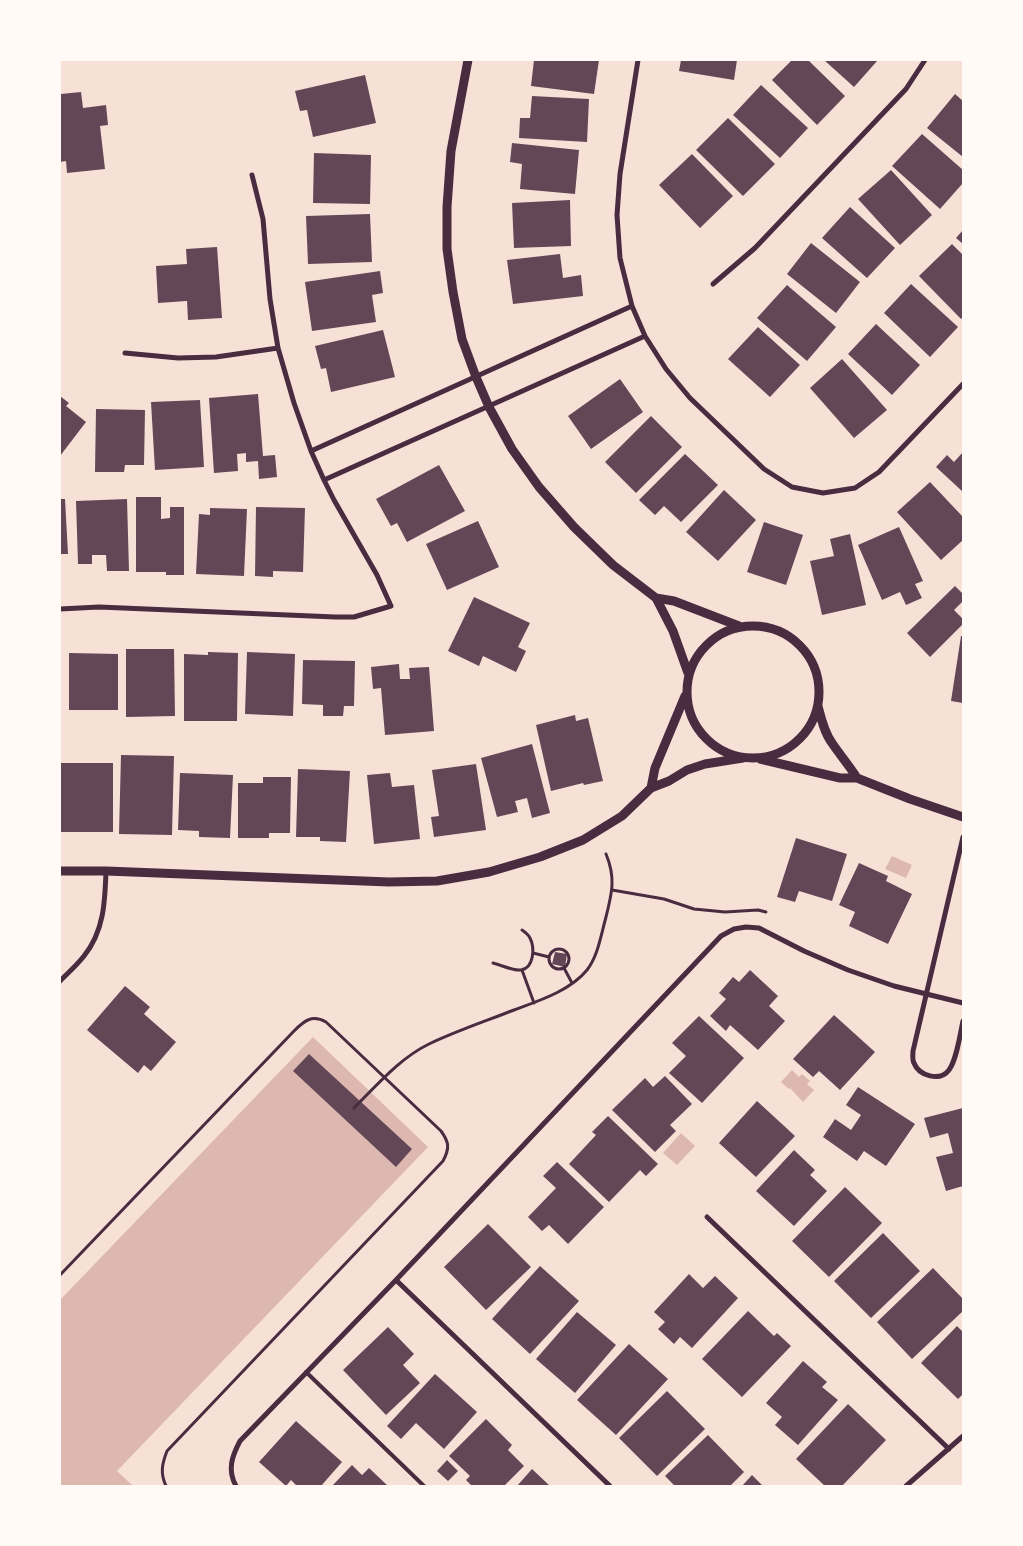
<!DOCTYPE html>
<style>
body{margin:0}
#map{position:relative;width:1023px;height:1546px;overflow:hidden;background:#f7e1d7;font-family:"Roboto Condensed",sans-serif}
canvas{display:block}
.frame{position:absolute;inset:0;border:61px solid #fffaf5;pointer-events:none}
</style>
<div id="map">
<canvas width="1023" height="1546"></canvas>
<div class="frame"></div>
</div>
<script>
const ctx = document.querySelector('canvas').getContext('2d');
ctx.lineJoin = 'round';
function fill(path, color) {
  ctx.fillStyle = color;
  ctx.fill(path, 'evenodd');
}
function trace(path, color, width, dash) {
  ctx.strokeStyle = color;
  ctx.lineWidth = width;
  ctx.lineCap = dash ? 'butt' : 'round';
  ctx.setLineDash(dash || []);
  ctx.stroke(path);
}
const water = new Path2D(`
 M892,856L912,865L906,878L885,869Z
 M313,1037L428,1147L117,1471L133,1486H60V1300Z
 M792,1070L799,1077L802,1074L810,1081L807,1084L814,1090L803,1102L790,1088L789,1089L781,1082Z
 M681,1133L695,1146L677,1165L663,1153Z`);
const building = new Path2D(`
 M534,60H599L594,94L531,86Z
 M681,60H737L734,80L679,71Z
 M792,60H808L845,96L817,125L772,80Z
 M824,60H878L854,87Z
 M365,75L376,123L313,137L307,110L300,111L295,91Z
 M761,85L808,128L780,158L733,115Z
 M81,92L83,108L106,105L108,125L100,126L105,169L67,173L66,161L60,162L61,94Z
 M955,94L963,101V157L927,128Z
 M532,96L589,99L587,142L519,138L520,118H530Z
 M728,118L775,164L743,196L696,150Z
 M922,134L963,170V183L940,209L892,166Z
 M512,143L579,150L575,194L520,189L522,164L510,162Z
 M314,153L371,155L370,204L313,203Z
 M692,154L733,196L700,228L659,185Z
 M891,170L932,215L900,245L858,199Z
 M570,200L571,246L514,248L512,203Z
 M850,207L895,248L867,278L822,238Z
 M370,214L372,262L308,264L306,216Z
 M963,230V244L956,238Z
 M811,243L860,282L836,313L787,274Z
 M952,244L963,255V317L961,319L919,276Z
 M217,247L222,318L188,320L187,301L158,303L156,266L187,264L186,249Z
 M560,254L563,278L581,275L583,296L513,304L507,260Z
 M380,271L383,293L372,295L376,322L312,331L305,282Z
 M911,284L958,327L930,357L884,313Z
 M787,285L836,327L807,361L757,318Z
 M876,324L920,365L892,395L848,354Z
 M758,327L800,365L770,397L728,359Z
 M383,330L395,377L331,392L326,368L321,369L315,346Z
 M842,359L887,410L854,438L810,388Z
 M620,379L643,412L591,449L568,416Z
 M258,394L263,456L275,455L277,477L259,479L258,461L246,462V453L237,454L238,471L214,473L209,398Z
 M60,396L69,403L66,406L86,422L60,456Z
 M200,400L204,467L155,470L151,402Z
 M96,409L145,410L144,465H125L124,472H95Z
 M651,416L682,447L636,493L605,462Z
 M963,452V492L936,467L947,455L954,462Z
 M685,454L718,485L681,522L664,506L655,515L639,500Z
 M439,465L465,511L407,542L397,523L391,526L376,499Z
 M930,482L963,517V540L941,560L897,512Z
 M724,490L756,520L718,561L686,532Z
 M136,497H161V519L170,518V507H184V575H166V572H136Z
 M60,499H65L68,554H60Z
 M127,499L129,571H107L106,555H92V564H78L76,501Z
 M256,507L305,508L303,572L273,571V577L255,576Z
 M210,508L247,509L244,576L196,574L199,514L210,515Z
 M478,521L499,567L447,590L426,544Z
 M764,522L803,535L786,585L747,572Z
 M899,527L923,581L915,584L922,598L906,605L900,592L882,600L858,545Z
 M850,534L866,605L822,615L810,561L834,556L830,539Z
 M955,586L963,594V601L954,610L963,619V624L930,657L907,633Z
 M474,597L530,623L518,647L526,651L516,672L483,656L479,666L448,651Z
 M961,636H963V703L951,701Z
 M126,649H174L175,716L126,717Z
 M208,652L238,653L237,721H184V654L208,655Z
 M247,652L295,654L293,716L245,714Z
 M69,653L118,654V710H69Z
 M303,660L355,661L354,706H344L343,716H323V705L302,704Z
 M399,664L400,679H410L409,668L429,667L434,731L385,735L381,688L373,689L371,667Z
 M575,715L576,721L588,718L603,781L584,785L583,783L551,791L536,725Z
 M532,744L550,813L532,818L527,798L515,801L518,812L497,817L481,758Z
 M121,755L174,756L172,835L119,834Z
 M60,763H113V832H60Z
 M476,764L486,830L434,837L431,817L439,816L432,770Z
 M298,769L350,771L346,842L320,841V837H296Z
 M180,773L233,775L230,838L199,837V831L178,830Z
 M390,773L392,787L414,785L420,839L374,844L367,775Z
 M263,777H291L290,833H269V838H238V783H263Z
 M796,838L847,854L832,901L799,891L795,902L777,897Z
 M859,863L888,876L886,881L912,894L888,944L849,926L855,912L839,905Z
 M555,952L567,954L565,967L552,964Z
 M750,970L778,996L769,1006L785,1021L758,1050L730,1025L726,1031L710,1016L726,999L719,993L733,977L739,982Z
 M125,986L150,1007L144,1014L176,1042L151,1071L144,1065L138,1073L87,1030Z
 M834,1015L875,1052L840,1090L819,1071L813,1077L793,1059Z
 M699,1016L744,1058L702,1103L669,1073L686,1056L672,1043Z
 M309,1054L412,1149L396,1167L293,1071Z
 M665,1076L692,1104L670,1125L676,1131L655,1152L612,1110L645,1078L653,1087Z
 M858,1087L915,1124L886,1166L864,1151L857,1161L823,1137L835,1119L851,1130L861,1115L846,1105Z
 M757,1101L795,1136L756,1177L719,1143Z
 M963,1108V1186L946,1191L936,1157L953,1153L948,1133L930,1138L924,1118Z
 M608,1116L658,1164L646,1176L640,1170L609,1202L569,1164L596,1135L592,1132Z
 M794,1150L815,1170L810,1175L827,1191L794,1226L756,1191Z
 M557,1162L604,1207L568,1244L549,1225L542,1231L528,1217L556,1188L543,1176Z
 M845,1187L882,1223L829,1277L792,1241Z
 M488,1224L531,1267L486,1310L444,1267Z
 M883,1233L920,1271L871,1318L834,1281Z
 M540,1266L579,1301L530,1354L492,1319Z
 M933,1268L963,1299V1311L912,1359L877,1322Z
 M689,1274L703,1288L715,1276L738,1298L692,1348L680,1337L674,1344L658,1329L665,1322L654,1312Z
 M748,1311L774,1336L777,1333L791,1346L742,1397L702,1359Z
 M577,1312L616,1345L575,1393L536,1359Z
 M957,1326L963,1332V1394L958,1399L921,1363Z
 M388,1327L414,1354L403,1365L420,1383L386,1415L343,1370Z
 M629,1344L668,1379L616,1435L577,1400Z
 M803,1361L827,1382L822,1387L838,1400L798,1445L775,1425L782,1417L766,1403Z
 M435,1374L477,1412L444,1449L416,1423L401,1439L387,1426Z
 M667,1391L705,1429L657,1476L619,1438Z
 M848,1404L886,1440L842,1486H825L796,1459Z
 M486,1419L512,1445L508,1450L524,1466L504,1486H472L466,1480L470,1476L449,1456Z
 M296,1421L342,1462L321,1486H297L291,1480L286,1486L259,1462Z
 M708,1435L744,1472L730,1486H675L665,1476Z
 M447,1460L458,1471L448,1481L437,1471Z
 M352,1465L362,1475L369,1468L388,1486H332Z
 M532,1469L550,1486H517Z
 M752,1475L763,1486H742Z`);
const path = new Path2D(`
 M612,890L664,899L694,909L725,912L758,910L766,912
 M549 959a10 10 0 1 1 20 0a10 10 0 1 1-20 0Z
 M533,953L549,957
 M493,963C501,965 513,971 521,970C534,968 535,948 530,938C528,934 525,932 522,930
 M564,968L572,983
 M522,970L534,1003
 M354,1108C377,1085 400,1058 429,1044C456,1031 486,1021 514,1010C538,1001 570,991 587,970C598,956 601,935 606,917C612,893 616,878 606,854
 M60,1275L294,1031C304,1021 312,1014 326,1022L441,1131C449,1142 450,1148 443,1161L167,1451C162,1464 160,1473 166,1486`);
const service = new Path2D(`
 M306,1372L424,1486`);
const minor = new Path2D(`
 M638,60L620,174L617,215L620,258L632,306L645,336L666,369L690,398L764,469L792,487L823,493L855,488L879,472L963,384
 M713,284L755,248L906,89L925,60
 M125,353L178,358L216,357L278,348
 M311,451L632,306
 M324,480L645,336
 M60,609L99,607L335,617H354L391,606L377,575L334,500L324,480L311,451L294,403L278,348L270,299L263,219L252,175
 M963,837L913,1051C913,1055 912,1060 914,1063C919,1076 940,1082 949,1070C957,1059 960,1034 963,1021
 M60,981C68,973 77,965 84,956C104,931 105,902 106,871
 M707,1217L949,1449
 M396,1280L610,1486
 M236,1486C227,1470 232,1456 240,1441L396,1280L721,936L734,929L746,927L759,928L804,951L848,970L894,986L963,1003
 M906,1486L963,1436`);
const tertiary = new Path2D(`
 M468,60L451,151L447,207V249L453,292L462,339L476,377L489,407L512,449L539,487L574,527L613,565L656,598L673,631L688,673
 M656,598L674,601L739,626
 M687 692a66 66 0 1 1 132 0a66 66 0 1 1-132 0Z
 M818,706C821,718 824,732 832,743C840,755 849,765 857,778
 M760,759L840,778H857L910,799L963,817
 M651,788L655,768L685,696
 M60,871H106L389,882L437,881L489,872L540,857L583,840L622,816L651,788L669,781L687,770L705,764L743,758`);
fill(water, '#dcb8b0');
fill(building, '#644757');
trace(path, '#4a2c40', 3);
trace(service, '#4a2c40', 4);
trace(minor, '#4a2c40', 5);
trace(tertiary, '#4a2c40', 9);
</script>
